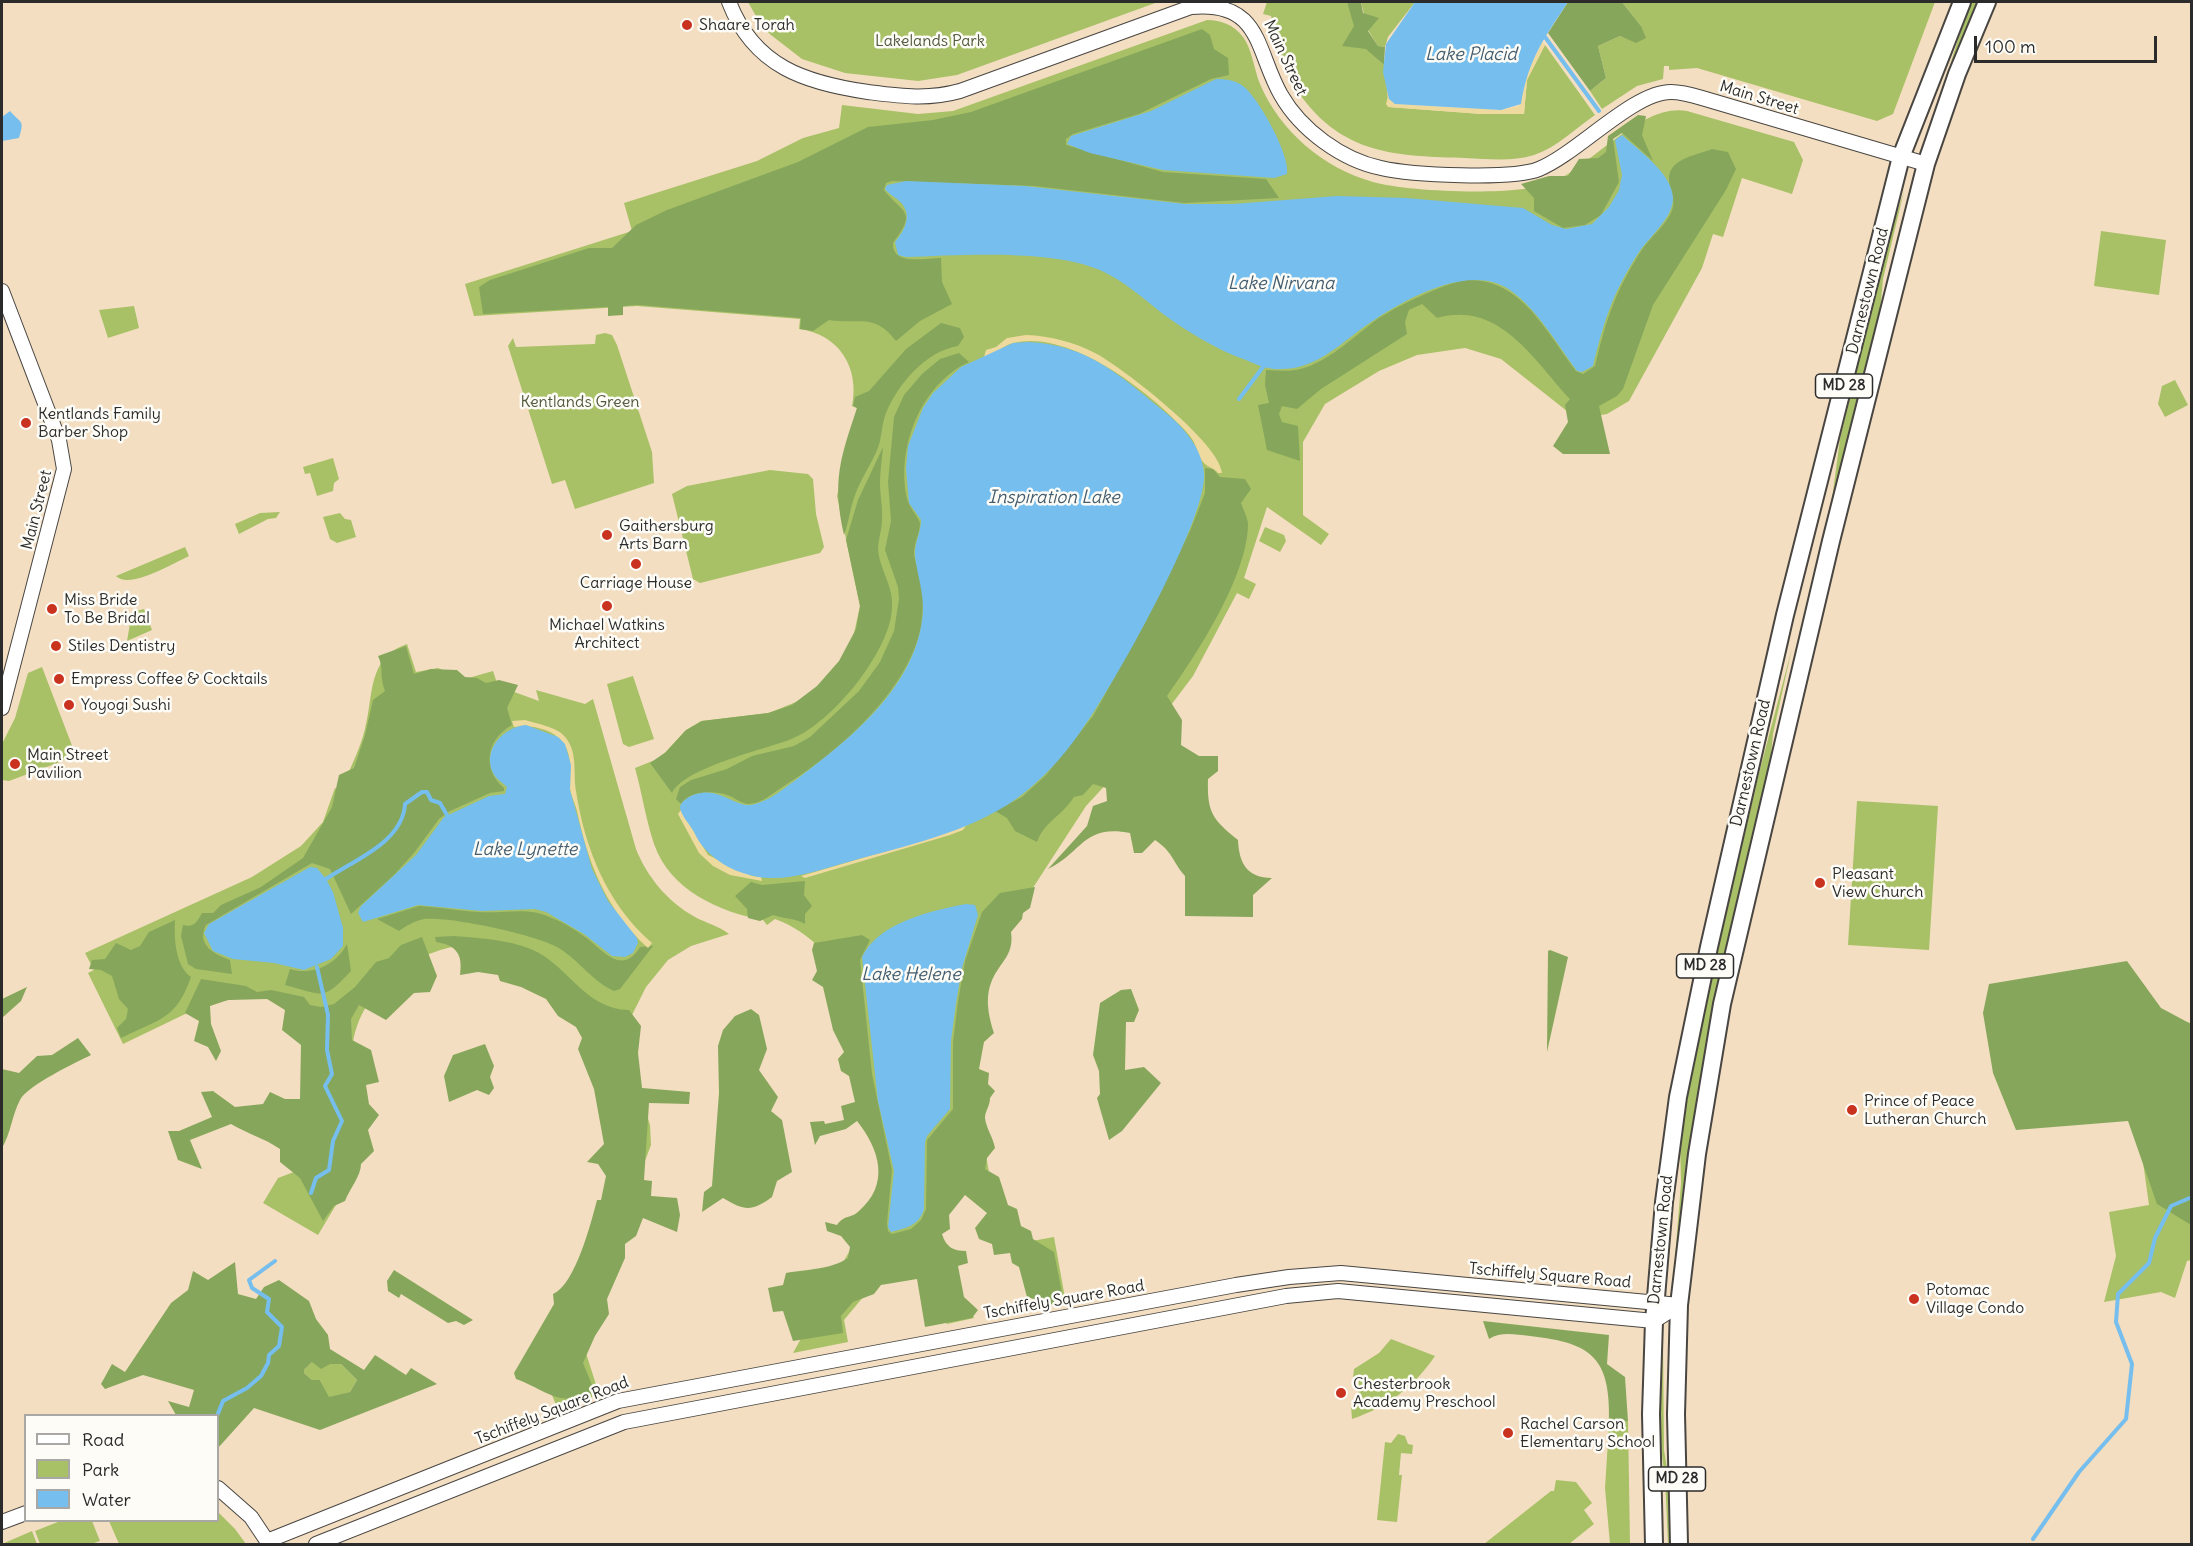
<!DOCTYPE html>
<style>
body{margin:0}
#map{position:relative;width:2193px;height:1546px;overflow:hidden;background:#f3dec1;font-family:Delius,sans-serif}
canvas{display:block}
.frame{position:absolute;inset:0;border:3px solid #2b2b2b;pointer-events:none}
.legend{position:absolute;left:24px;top:1414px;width:195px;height:108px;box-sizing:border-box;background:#fdfcf7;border:2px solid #a9a8a5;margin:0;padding:8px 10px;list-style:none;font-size:18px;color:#2b2b2b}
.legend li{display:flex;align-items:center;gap:12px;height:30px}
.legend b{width:30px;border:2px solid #a9a8a5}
.scale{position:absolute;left:1974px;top:36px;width:183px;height:27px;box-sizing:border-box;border:3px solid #2b2b2b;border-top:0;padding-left:8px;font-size:18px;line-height:21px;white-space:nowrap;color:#2b2b2b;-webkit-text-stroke:4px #fdfcf7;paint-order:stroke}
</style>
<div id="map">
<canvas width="2193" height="1546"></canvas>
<div class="frame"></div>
<ul class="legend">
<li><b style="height:8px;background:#fff"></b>Road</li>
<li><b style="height:16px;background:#a8c166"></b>Park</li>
<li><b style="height:16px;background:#75beed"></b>Water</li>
</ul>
<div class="scale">100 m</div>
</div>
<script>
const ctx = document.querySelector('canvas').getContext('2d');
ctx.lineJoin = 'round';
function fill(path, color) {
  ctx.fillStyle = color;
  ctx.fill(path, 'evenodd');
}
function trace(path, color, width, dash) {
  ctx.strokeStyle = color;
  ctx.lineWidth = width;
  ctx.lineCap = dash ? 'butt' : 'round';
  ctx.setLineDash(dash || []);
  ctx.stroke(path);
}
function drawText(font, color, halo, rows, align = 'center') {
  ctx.font = font + ' Delius,sans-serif';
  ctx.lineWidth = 5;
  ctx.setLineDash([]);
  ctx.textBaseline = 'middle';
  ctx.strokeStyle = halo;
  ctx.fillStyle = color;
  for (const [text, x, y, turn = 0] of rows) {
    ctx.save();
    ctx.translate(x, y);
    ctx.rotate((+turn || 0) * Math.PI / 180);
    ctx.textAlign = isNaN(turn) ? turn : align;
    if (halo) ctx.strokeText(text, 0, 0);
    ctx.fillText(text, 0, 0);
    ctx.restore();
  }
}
const green = new Path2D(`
 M748,2H1158L957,75L918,81L845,73L802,59L771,35L761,25Z
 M1267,2H1347C1359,31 1358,41 1384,65L1389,107L1482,114H1524L1527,80L1545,45L1595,115C1576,128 1556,148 1534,155C1512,162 1488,159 1465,158C1402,156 1347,156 1304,100C1285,76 1279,45 1271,16L1263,14Z
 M1361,2H1415L1388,37L1385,47L1378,46L1368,30Z
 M1622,2H1935L1893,114L1877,121L1697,68L1669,70V66H1664L1663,79L1637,86L1602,109L1590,91L1606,78L1598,46L1620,36L1636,42L1641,26Z
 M1970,2H1980L1929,131Z
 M1207,20C1221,20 1234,25 1243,37C1252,49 1254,69 1260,84C1280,131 1323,168 1373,182C1409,192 1520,197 1554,182C1594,163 1642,103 1687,111L1794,142L1803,160L1792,194L1742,178L1723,237L1713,234L1702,268L1629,401L1607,414L1577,419L1501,359L1465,348L1417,355L1379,371L1325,404L1303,442V515L1329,534L1321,545L1267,507L1244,578L1256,584L1249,599L1237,593L1193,676L1134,754L1086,806L1014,917L988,983L974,1086L995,1207L1032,1241L1054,1237L1065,1298L1062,1301L1049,1304L1047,1288L975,1188L936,1202L946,1262L974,1318L947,1324L931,1305L918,1271L879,1278L844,1320L848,1342L793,1353L881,1194L885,1179L821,949C808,936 794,926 775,919L767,925L763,920C719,912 670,890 654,844C646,820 642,793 635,768L660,758L685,731L701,721L769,713L796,702L811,693L837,666L853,638L860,606L837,496L857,408L852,406C860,368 839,334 799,329L800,319L637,306L474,316L465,284L632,231L624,203L757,161L803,138L839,128L842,105L918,114L953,111Z
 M1904,191L1883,279L1880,312L1812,588L1832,499L1840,439L1887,244Z
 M2101,231L2166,240L2159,295L2094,286Z
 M134,306L139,328L108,338L99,310Z
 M605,333L612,335L617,345L652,452L654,483L575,509L565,480L552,484L508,346L513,338L516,347L595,344L596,335Z
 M2175,380L2188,405L2165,417L2158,404L2162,386Z
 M333,458L339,479L334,483L333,491L317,496L310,473L305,474L303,467Z
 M770,470L808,474L813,479L816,514L824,547L820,553L700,583L693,579L672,494L687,486Z
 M280,512L276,518L268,519L239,534L235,524L260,513Z
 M340,513L345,519L351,520L356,537L337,543L330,539L323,517Z
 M1265,527L1284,535L1286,541L1280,552L1259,541Z
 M185,547L189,556C174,563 129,590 116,576Z
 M144,609L152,630L127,641L132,612Z
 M407,644L416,672L438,668L465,679L493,671L498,686L539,701L536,690L585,704L593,699L636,849C647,877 668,902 695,917C706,923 719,926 729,934L691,946L668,960L646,987L630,1019L631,1063L650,1125L651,1145L621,1224L585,1350L599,1394L558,1410L552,1395L616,1202L580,1007L458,946C408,954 361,992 353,1043L355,1173L318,1235L263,1203L278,1178L294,1172L307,1041L300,1020L264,995L208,1003L123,1044L88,973L94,970L85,953L252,877L301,846L323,822L335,788L341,790C349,770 360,750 365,729C374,695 367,658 407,644Z
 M1792,648L1773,734L1769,776L1718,986L1699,1085L1673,1283L1681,1183L1680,1142L1697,1040L1758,777Z
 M42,667L76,756L9,781L2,780V744L15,718L28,673Z
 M633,676L654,739L629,747L623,744L607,684Z
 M1857,801L1938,806L1929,950L1848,945Z
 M2122,1012L2191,1023V1260L2187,1261L2175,1298L2161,1292L2104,1302L2116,1256L2109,1212L2149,1205Z
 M1391,1339L1435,1356C1414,1387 1387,1407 1352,1419L1351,1406H1358L1359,1378L1353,1377L1354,1369L1379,1353Z
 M1663,1342L1664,1450L1669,1480L1672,1544H1668L1665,1478L1658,1425Z
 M312,1362L341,1364L357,1380L350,1392L329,1398L320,1380H312L304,1373V1370Z
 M1628,1421L1630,1544H1610L1605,1488L1609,1425Z
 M1398,1434L1405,1436L1408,1444L1413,1445L1412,1454L1401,1453L1399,1475H1402L1397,1522L1377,1520L1385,1442L1391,1443Z
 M1556,1480L1576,1482L1592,1503L1584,1510L1594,1524L1569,1544H1484L1551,1491H1554Z
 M218,1512L235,1529L246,1544H119L109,1521L218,1520Z
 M63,1520L92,1521L100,1541L91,1544H40L35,1531Z
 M32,1531L37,1544H2Z`);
const forest = new Path2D(`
 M1347,2H1361L1363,13L1379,18L1368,31L1378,46L1385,47L1384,65L1366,49L1342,46L1354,26Z
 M1568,2H1622L1641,26L1646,38L1636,43L1620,36L1598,46L1606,78L1590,91L1548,33Z
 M1202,29L1210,35L1214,49L1228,58L1229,75L1211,79L1139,114L1073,134L1066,139V145L1163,172L1266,179L1279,198L1184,203L1034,186L892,181L886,183L884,190C903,214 918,210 893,243C892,266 925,258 941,258L942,282L952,304L920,321L896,341C874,312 859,325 829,320L813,331L800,329L801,318L638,305L623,306V315L608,316V307L483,314L479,287L490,280L589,248H612L636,225L667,210L798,162L868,127L933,120L971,112Z
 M1638,115L1646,116L1642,135L1653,161L1622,133L1613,139L1619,182L1601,215L1585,225L1563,228L1534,211V198L1521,184L1549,176H1568L1579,159L1598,158L1606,152L1608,136Z
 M1712,149L1728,152L1736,169L1726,190L1653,305L1623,389L1617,396L1599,406L1610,454H1563L1553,446L1568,422L1565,405L1570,399C1533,359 1499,300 1437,318L1422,304L1409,310L1405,322L1407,334L1321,389L1297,409L1282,406L1279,414L1282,422L1298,426L1300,461L1267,450L1258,405L1269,403L1265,385L1266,370C1280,371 1295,372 1307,367C1332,358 1355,336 1376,320C1393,308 1448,281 1468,280C1482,280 1496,283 1508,291C1536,308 1556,345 1576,371L1583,374L1595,366C1606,319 1615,292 1641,251C1650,237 1667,225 1672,210C1678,196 1664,183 1671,170C1678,157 1700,154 1712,149Z
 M941,323L960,328L964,337L958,346C926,351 898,384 886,413C882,423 882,434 879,445C873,462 861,478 855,495C850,508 849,522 844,535C832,481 840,459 857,408L853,406L855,397L869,391L906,349Z
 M959,353L969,362C921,384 896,448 907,498C909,508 917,514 920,523C920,534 914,542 914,554C915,563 919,571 921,580C924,595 923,612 921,626C909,691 837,753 784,786C773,793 761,804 748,804C740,803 734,797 727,795C713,790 689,791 681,804L676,799L680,787L691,780L727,769L752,756L794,746L810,737L859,691L880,662L894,631L899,599L898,587L885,550L891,521L888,482L894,417L904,395L922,374L940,359Z
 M883,447C882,459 880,472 880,483C880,495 883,508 882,520C882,532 876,544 879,556C884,579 896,590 891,617C883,659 830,725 789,740C762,750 684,768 672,793L650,763L666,752L686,730L702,721L768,713L792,705L817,686L839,661L856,629L860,606L846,540L858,500Z
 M1205,468L1213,469L1220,477L1245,479L1251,489L1241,503C1243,509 1248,518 1248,525C1247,577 1197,654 1167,696L1182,720L1181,745L1199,756H1218V771L1208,779C1207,812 1212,819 1238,840C1239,863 1247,878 1272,878L1253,895V917L1185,916V876C1172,861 1173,852 1155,840L1142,853H1134L1130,833C1083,824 1082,853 1048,869L1087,826L1093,806L1107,801L1106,788L1093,784L1083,795L1074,797C1063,815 1044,822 1037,842L1015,831L1007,818L995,811L1022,797L1046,775L1093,716L1147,619L1190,531L1205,493Z
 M406,646L414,674L431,669L457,670L465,677L477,678L486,683L499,680L518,685L507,708L512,725C487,739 481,768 504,788V791L490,793L450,811L439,819L414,853L394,875L351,914L330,869L312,863L206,925C196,945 214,954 230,960L232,974L196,969L188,964L181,936L183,925C194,928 197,922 202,913H213L221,905L261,887L303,858L332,807L339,775L354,768L365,735L373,700L385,691C379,676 384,668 378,656Z
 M805,881L804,895L812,906L805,914V924C795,918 784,919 773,915L760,921L748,918L747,909L735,896L751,882L762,885Z
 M1035,887L1030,908L1023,913L1022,919L1011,932C1014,953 1003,960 994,976C984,995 988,1014 994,1033L984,1042L979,1069L989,1073L988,1084L995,1091L990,1098C990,1106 985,1111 985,1118C986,1128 993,1137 995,1148L987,1158L985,1169L999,1177L1008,1205L1017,1209L1021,1226L1031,1231L1033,1239L1054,1252L1063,1298L1054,1305L1027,1297L1019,1267L1012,1263L1010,1253L994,1255L992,1244L979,1239L975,1228L987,1213L965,1195L949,1215L950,1229L942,1234C946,1247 953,1251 966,1251L968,1263L958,1266L964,1297L978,1310L972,1318L925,1327L917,1279L881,1285L874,1294L853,1302L841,1316L843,1333L793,1341L783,1311L773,1312L768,1288L783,1285L786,1273C807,1269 830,1270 848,1258L850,1247L841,1236L827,1231L825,1222L837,1225C845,1214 851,1219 859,1211C890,1184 880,1150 857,1121L846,1129L820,1136L815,1145L810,1122L824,1121L825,1124L844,1120L841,1106L855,1102L849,1076L841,1071L838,1059L844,1052L833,1030L823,987L812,980L817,971L812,950L814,943L862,935L870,940L860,960L872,1074L892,1170L887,1223L888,1231L892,1234L911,1229L921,1220L926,1209L927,1140L953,1109V1042L958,1001L965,961L982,912L1000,893Z
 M419,906C440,907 459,911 479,912C505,914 528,906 552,918C565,923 577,931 588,939C605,953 623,975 640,947L653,946L620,989L614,991C590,980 578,958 555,946C532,934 449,916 424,919C414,921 406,926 399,931L377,919Z
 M175,920C174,937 175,966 191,977C176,1020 159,1019 121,1038L117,1028L126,1019L128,1009L119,999L112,976L101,970L89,969L92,960L105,959L116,943L131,950L140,946L149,932Z
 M454,936C480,938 514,940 537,952C571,970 586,1009 629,1010L641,1026L638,1053L642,1088L690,1092L689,1104L649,1103L644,1180L652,1181L651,1196L677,1198L680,1215L677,1232L643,1218L636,1236L625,1244V1258L607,1299L609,1314L595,1336L583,1363L595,1392C557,1408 549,1391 516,1379L514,1373L554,1304L553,1294C575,1285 591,1223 597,1200H601L606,1176L598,1164L587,1162L604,1144L594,1089L578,1049L582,1038L576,1027L558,1016L546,999L521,987L500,981L498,975L478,972L460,975C463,955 457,945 436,942L435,937Z
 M422,937L437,976L430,992L414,993L386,1020L359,1005L351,1019L352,1040L371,1050L379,1082L366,1085L369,1104L379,1115L368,1130L374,1151L361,1164C361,1176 350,1188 345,1201L334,1206L323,1221L300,1178L280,1162V1149C264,1138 248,1134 231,1124L190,1140L202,1169L178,1160L168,1131H179L212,1117L201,1092L213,1091L235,1107L263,1104L270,1092L285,1099H300L301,1045L282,1030L285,1010L267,999L228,1000L210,1006L211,1024L221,1051L216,1061L208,1047L194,1041L199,1021L185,1013L201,979L246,986L257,992L271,990L304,997L310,1005L321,1007L334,1004L355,987L376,962L389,958L401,945Z
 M347,944L351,971C322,1002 324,995 285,985L290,969C312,976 336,965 347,944Z
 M1550,950L1568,957L1547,1052L1548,951Z
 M2127,961L2161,1008L2191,1024V1225L2157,1204L2128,1121L2016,1130L1993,1073L1983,1013L1989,984Z
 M27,987L21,1001L2,1018V999Z
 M1131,989L1139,1010L1134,1022H1126L1125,1070L1144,1067L1161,1083L1122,1131L1109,1140L1097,1098L1100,1094L1099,1071L1093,1055L1100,1003L1121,990Z
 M751,1009L759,1015L767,1049L759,1070L778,1097L771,1111L782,1120L792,1172L777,1181L772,1197C751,1212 745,1211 723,1198L702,1212L704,1192L712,1186L719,1093L718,1046L723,1030L735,1016Z
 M78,1038L91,1055C75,1063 28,1085 20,1100C12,1115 11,1133 2,1148V1069L19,1073L37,1056L52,1055Z
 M485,1044L494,1066L490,1077L494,1088L489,1095L477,1090L449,1102L444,1076L453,1055Z
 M235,1262L238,1294L256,1299L264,1287L279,1280L309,1301L316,1319L328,1335L330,1349L364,1370L375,1355L406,1375L411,1368L437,1384L320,1430L254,1408L218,1448V1416L176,1415L168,1401L189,1407L194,1390L143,1375L105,1389L101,1384L112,1364L125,1372L171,1303L188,1290L193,1271L208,1280ZM312,1362L321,1369L330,1364H341L357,1380L350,1392L329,1397L320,1380H312L304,1373V1370Z
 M394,1270L473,1320L464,1325L456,1321L448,1323L401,1294L399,1298L388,1291L387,1281Z
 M1483,1321L1609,1335L1607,1364L1625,1377L1628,1421L1609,1425C1611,1359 1594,1343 1530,1336C1515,1335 1502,1331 1489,1339Z`);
const sand = new Path2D(`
 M1542,42L1545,45L1527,80L1524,114H1482L1388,107L1386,104L1388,96L1396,104L1501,110L1519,106L1524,79Z
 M1026,335C1051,336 1074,342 1097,354C1124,369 1220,443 1222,473H1218C1214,468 1209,468 1204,463C1198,458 1197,446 1192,439C1189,434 1184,429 1180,425C1145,388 1067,329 1013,343C1003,346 995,354 984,357L986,350L996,347L1007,338Z
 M525,720C538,724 558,727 566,738C578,753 573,774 576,791C585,849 607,904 652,943L648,948C607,911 588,864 577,811C575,803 571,796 570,789C569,773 573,758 564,744C555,729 530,724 514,727L512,721Z
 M681,810L708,855L752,876L761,877L762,881L730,875L713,866L699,853L678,814Z
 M968,823L963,830L950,835L805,878L801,876L893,849Z`);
const water = new Path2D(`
 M1415,2H1568C1544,38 1528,60 1521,104L1501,110L1395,104L1389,99L1383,72L1386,44Z
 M1216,79C1226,79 1235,80 1243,86C1258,97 1291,156 1287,174L1274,178L1163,170L1090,153L1067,144L1071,136L1151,111Z
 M10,111C21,124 25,119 19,138L2,141V117Z
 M1622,135C1639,151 1672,173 1673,198C1673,218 1650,236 1639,252C1613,292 1604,320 1593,366L1582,372L1577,371C1557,344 1538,310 1510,290C1466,260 1394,305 1357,332C1334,350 1312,369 1281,369C1269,370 1257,365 1246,360C1217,350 1188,332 1163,314C1143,298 1124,281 1100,270C1051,249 960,255 906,257L898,255L895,242C906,229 914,212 897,199C892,195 889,194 885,189L887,185L906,181L1025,186L1185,204H1233L1337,196L1406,198L1523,208L1552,225L1566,229L1592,224L1609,207L1619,190L1622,175L1615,140Z
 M1028,342C1087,344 1122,377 1166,413C1184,428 1201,447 1204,472C1209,517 1111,690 1081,731C1063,757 1042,780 1016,799C968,833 904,846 848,862C823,869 795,879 770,878C740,877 706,860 694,832C691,826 680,814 680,807C681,802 686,799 689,797C717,783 732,807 751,805C769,802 787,786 801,776C850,739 909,691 921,627C927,599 918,581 915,556C914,543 921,533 921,520L909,503L906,468L908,446L923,408L933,393L961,367L1013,343Z
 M526,725L558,737L565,744L571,765L570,790L592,869L608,901L637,938L638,943L633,953L625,957L612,956L584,934L546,912L535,909L482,911L418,905L363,922L358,913L361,906L416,855L444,817L489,796L505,794L507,787C502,782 496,779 493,773C482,749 504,727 526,725Z
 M310,867L317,868L326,879L333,892L343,928V946L331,959L304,970L274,963L233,959L213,951L204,933L209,924Z
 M966,904L975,905L978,915L962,968L956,1003L951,1041L950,1109L927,1136L925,1142L924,1209C919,1226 906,1228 891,1232L888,1227L894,1171L878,1101L862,957C879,922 931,911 966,904Z`);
const stream = new Path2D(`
 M1545,37L1599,111
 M1239,399L1263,367
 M326,879C354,860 403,842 405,804L422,792H427L431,800L440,803L447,815
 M311,1193L316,1178L329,1170L333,1141L342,1121L325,1086L332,1074L327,1050L328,1015L317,967
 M217,1416L223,1401L247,1388L261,1376L268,1363L269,1355L279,1346L282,1327L267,1312L269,1299L252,1288L249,1280L275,1261
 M2033,1539L2079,1472L2126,1419L2132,1364L2116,1322L2118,1294L2149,1263L2155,1238L2171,1206L2192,1197`);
const tertiary = new Path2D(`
 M729,2C754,67 806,83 868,92C900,96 928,100 960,91L1191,7C1262,0 1256,52 1281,95C1301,130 1342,160 1381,168C1411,175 1512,180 1539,169C1578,153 1633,92 1671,92C1682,92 1692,95 1702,98L1926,164
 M2,291L59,440L64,469L2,708
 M218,1488L251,1517L269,1544
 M2,1522L26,1513
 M267,1541L618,1401L1236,1285L1289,1277L1341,1273L1679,1305
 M316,1544L624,1422L1286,1296L1338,1291L1654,1321L1679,1305`);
const primary = new Path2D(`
 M1654,1544L1651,1414L1654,1321L1664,1202L1678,1097L1709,947L1785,615L1901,157L1962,2
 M1679,1544L1676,1414L1679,1305L1697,1154L1722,1004L1831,541L1926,164L1957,74L1987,2`);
const markers = [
 [687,25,6,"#c8321e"],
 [26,423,6,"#c8321e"],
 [607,535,6,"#c8321e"],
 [636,564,6,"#c8321e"],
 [607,606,6,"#c8321e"],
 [52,609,6,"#c8321e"],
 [56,646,6,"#c8321e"],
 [59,679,6,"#c8321e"],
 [69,705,6,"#c8321e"],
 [15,764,6,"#c8321e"],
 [1820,883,6,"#c8321e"],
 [1852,1110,6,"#c8321e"],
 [1914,1299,6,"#c8321e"],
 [1341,1393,6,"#c8321e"],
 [1508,1433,6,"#c8321e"]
];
const shields = [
 [1844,386,57],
 [1705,966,57],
 [1677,1479,57]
];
const shieldNames = [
 ["MD 28",1844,386],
 ["MD 28",1705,966],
 ["MD 28",1677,1479]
];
const poiNames = [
 ["Shaare Torah",699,25],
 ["Kentlands Family",38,414],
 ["Barber Shop",38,432],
 ["Gaithersburg",619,526],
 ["Arts Barn",619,544],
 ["Carriage House",636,583,"center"],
 ["Miss Bride",64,600],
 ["To Be Bridal",64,618],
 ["Michael Watkins",607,625,"center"],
 ["Architect",607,643,"center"],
 ["Stiles Dentistry",68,646],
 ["Empress Coffee & Cocktails",71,679],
 ["Yoyogi Sushi",81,705],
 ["Main Street",27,755],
 ["Pavilion",27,773],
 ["Pleasant",1832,874],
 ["View Church",1832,892],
 ["Prince of Peace",1864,1101],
 ["Lutheran Church",1864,1119],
 ["Potomac",1926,1290],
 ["Village Condo",1926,1308],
 ["Chesterbrook",1353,1384],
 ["Academy Preschool",1353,1402],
 ["Rachel Carson",1520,1424],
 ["Elementary School",1520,1442]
];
const parkNames = [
 ["Lakelands Park",930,41],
 ["Kentlands Green",580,402]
];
const streetNames = [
 ["Main Street",1285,58,65],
 ["Main Street",1759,98,17],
 ["Darnestown Road",1868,291,-76],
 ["Main Street",37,510,-76],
 ["Darnestown Road",1751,763,-77],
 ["Darnestown Road",1661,1240,-84],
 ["Tschiffely Square Road",1550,1276,5],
 ["Tschiffely Square Road",1064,1300,-10],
 ["Tschiffely Square Road",552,1411,-21]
];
const waterNames = [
 ["Lake Placid",1471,55],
 ["Lake Nirvana",1281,284],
 ["Inspiration Lake",1054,498],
 ["Lake Lynette",525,850],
 ["Lake Helene",911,975]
];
fill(green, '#a8c166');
fill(forest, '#86a75b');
fill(sand, '#eeda9e');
fill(water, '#75beed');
trace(stream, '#75beed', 4);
trace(tertiary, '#494642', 16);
trace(primary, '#494642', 20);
trace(tertiary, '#fff', 14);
trace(primary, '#fff', 16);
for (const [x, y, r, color] of markers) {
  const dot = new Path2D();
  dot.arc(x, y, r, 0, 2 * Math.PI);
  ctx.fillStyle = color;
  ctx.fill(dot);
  trace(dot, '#fdfcf7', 2);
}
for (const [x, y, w] of shields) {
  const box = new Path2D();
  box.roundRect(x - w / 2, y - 12, w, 24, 4.5);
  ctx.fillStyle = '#fdfcf7';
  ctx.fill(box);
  trace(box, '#2b2b2b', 1.5);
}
drawText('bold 15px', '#2b2b2b', null, shieldNames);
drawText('16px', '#2b2b2b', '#fdfcf7', poiNames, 'left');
drawText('16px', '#50583d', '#fdfcf7', parkNames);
drawText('16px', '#2b2b2b', '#fdfcf7', streetNames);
drawText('italic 18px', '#455e6f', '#fdfcf7', waterNames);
</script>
